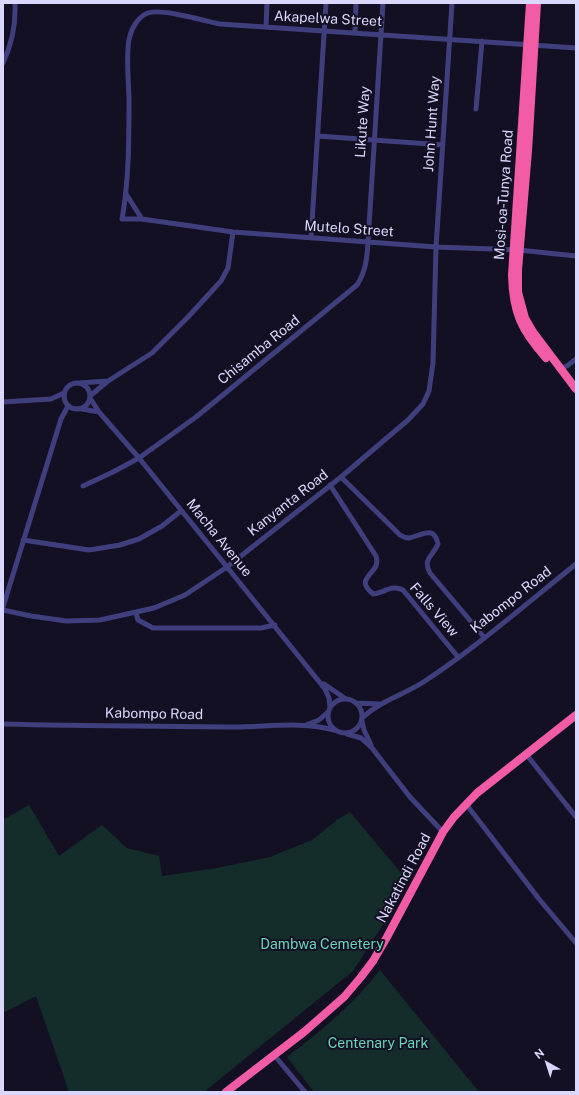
<!DOCTYPE html>
<style>
body{margin:0}
#map{position:relative;width:579px;height:1095px;overflow:hidden;background:#131023;font-family:"Public Sans",sans-serif}
canvas{display:block}
.frame{position:absolute;inset:0;border:4px solid #dad6fc;pointer-events:none}
.north{position:absolute;left:527px;top:1043px;width:40px;height:40px;-webkit-text-stroke:3px #131023;paint-order:stroke;rotate:321deg;font-size:11px;font-weight:700;line-height:16px;text-align:center;color:#dad6fc}
.north::after{content:'';display:block;margin:auto;width:14px;height:18px;background:#dad6fc;clip-path:polygon(50% 0,100% 100%,50% 72%,0 100%)}
</style>
<div id="map">
<canvas width="579" height="1095"></canvas>
<div class="frame"></div>
<div class="north">N</div>
</div>
<script>
const ctx = document.querySelector('canvas').getContext('2d');
ctx.lineJoin = 'round';
function fill(path, color) {
  ctx.fillStyle = color;
  ctx.fill(path, 'evenodd');
}
function trace(path, color, width, dash) {
  ctx.strokeStyle = color;
  ctx.lineWidth = width;
  ctx.lineCap = dash ? 'butt' : 'round';
  ctx.setLineDash(dash || []);
  ctx.stroke(path);
}
function drawText(font, color, halo, rows, align = 'center') {
  ctx.font = font + ' "Public Sans",sans-serif';
  ctx.lineWidth = 4;
  ctx.setLineDash([]);
  ctx.textBaseline = 'middle';
  ctx.strokeStyle = halo;
  ctx.fillStyle = color;
  for (const [text, x, y, turn = 0] of rows) {
    ctx.save();
    ctx.translate(x, y);
    ctx.rotate((+turn || 0) * Math.PI / 180);
    ctx.textAlign = isNaN(turn) ? turn : align;
    if (halo) ctx.strokeText(text, 0, 0);
    ctx.fillText(text, 0, 0);
    ctx.restore();
  }
}
const green = new Path2D(`
 M29,805L59,856L102,825L127,848L159,856L162,876L217,868L270,857L312,840L337,820L350,812L407,880L391,912L353,971L204,1092H69L36,996L3,1013V820Z
 M380,970L479,1092H314L287,1057C321,1031 354,1004 380,970Z`);
const minor = new Path2D(`
 M266,27L267,3
 M355,32L356,3
 M576,48L220,24C205,21 162,8 148,13C139,16 132,27 130,36C125,49 129,84 129,100C129,138 129,181 122,219H142L233,232L436,247L519,250L576,256
 M3,63C12,44 16,25 15,3
 M476,109L482,41
 M318,136L443,145
 M126,194L142,219
 M311,238L326,3
 M561,368L567,366L576,359
 M79,383L108,381
 M64 396a13 13 0 1 1 26 0a13 13 0 1 1-26 0Z
 M90,396L108,381L152,353L188,317L221,281L228,268L233,232
 M90,398L99,412L139,458L227,567L325,689L329,698L330,708
 M3,402L51,399L64,393
 M82,409L99,412
 M341,477L400,535C403,537 406,538 409,538C421,536 434,524 438,544C433,556 422,559 430,573L484,637
 M330,485L376,556C377,559 377,563 376,566C370,577 357,581 373,594C384,593 392,584 403,590L458,657
 M83,486L113,472L139,458L196,417L357,285C366,271 367,258 368,242L383,3
 M23,540L89,550L120,545L139,539L162,526L181,511
 M3,607L61,419L68,406
 M3,610L31,616L66,621L100,620L154,608L185,595L227,567L341,477L408,420L423,404L429,391L433,363L436,247L452,3
 M136,613L138,620L153,628H261L275,625
 M324,684L346,699
 M328 716a17 17 0 1 1 34 0a17 17 0 1 1-34 0Z
 M356,703L379,704
 M362,718C381,700 404,695 425,681C478,646 526,604 576,564
 M362,721L364,730L371,745
 M3,724C80,726 157,726 234,727C268,727 302,721 334,730
 M306,725L319,720L328,712
 M347,734L361,738L372,748L410,797L443,832
 M526,754L576,817
 M466,804L539,899L576,943
 M274,1055L305,1092`);
const highway = new Path2D(`
 M530,3L512,275C513,313 521,330 546,358
 M537,3L528,151L518,270V292L525,318L533,332L576,389
 M226,1092L304,1032L344,997L361,977L373,961L387,937L443,832L454,817L477,793L576,715`);
const streetNames = [
 ["Akapelwa Street",328,19,3],
 ["Likute Way",363,122,-86],
 ["John Hunt Way",432,124,-86],
 ["Mosi-oa-Tunya Road",504,195,-86],
 ["Mutelo Street",349,229,4],
 ["Chisamba Road",259,350,-39],
 ["Kanyanta Road",288,503,-38],
 ["Macha Avenue",219,538,51],
 ["Kabompo Road",511,600,-38],
 ["Falls View",434,610,49],
 ["Kabompo Road",154,714,1],
 ["Nakatindi Road",404,878,-62]
];
const parkNames = [
 ["Dambwa Cemetery",322,945],
 ["Centenary Park",378,1044]
];
fill(green, '#142d2b');
trace(minor, '#403f7e', 5);
trace(highway, '#f25ba6', 8);
drawText('14px', '#dad6fc', '#131023', streetNames);
drawText('14px', '#68d6b8', '#131023', parkNames);
</script>
